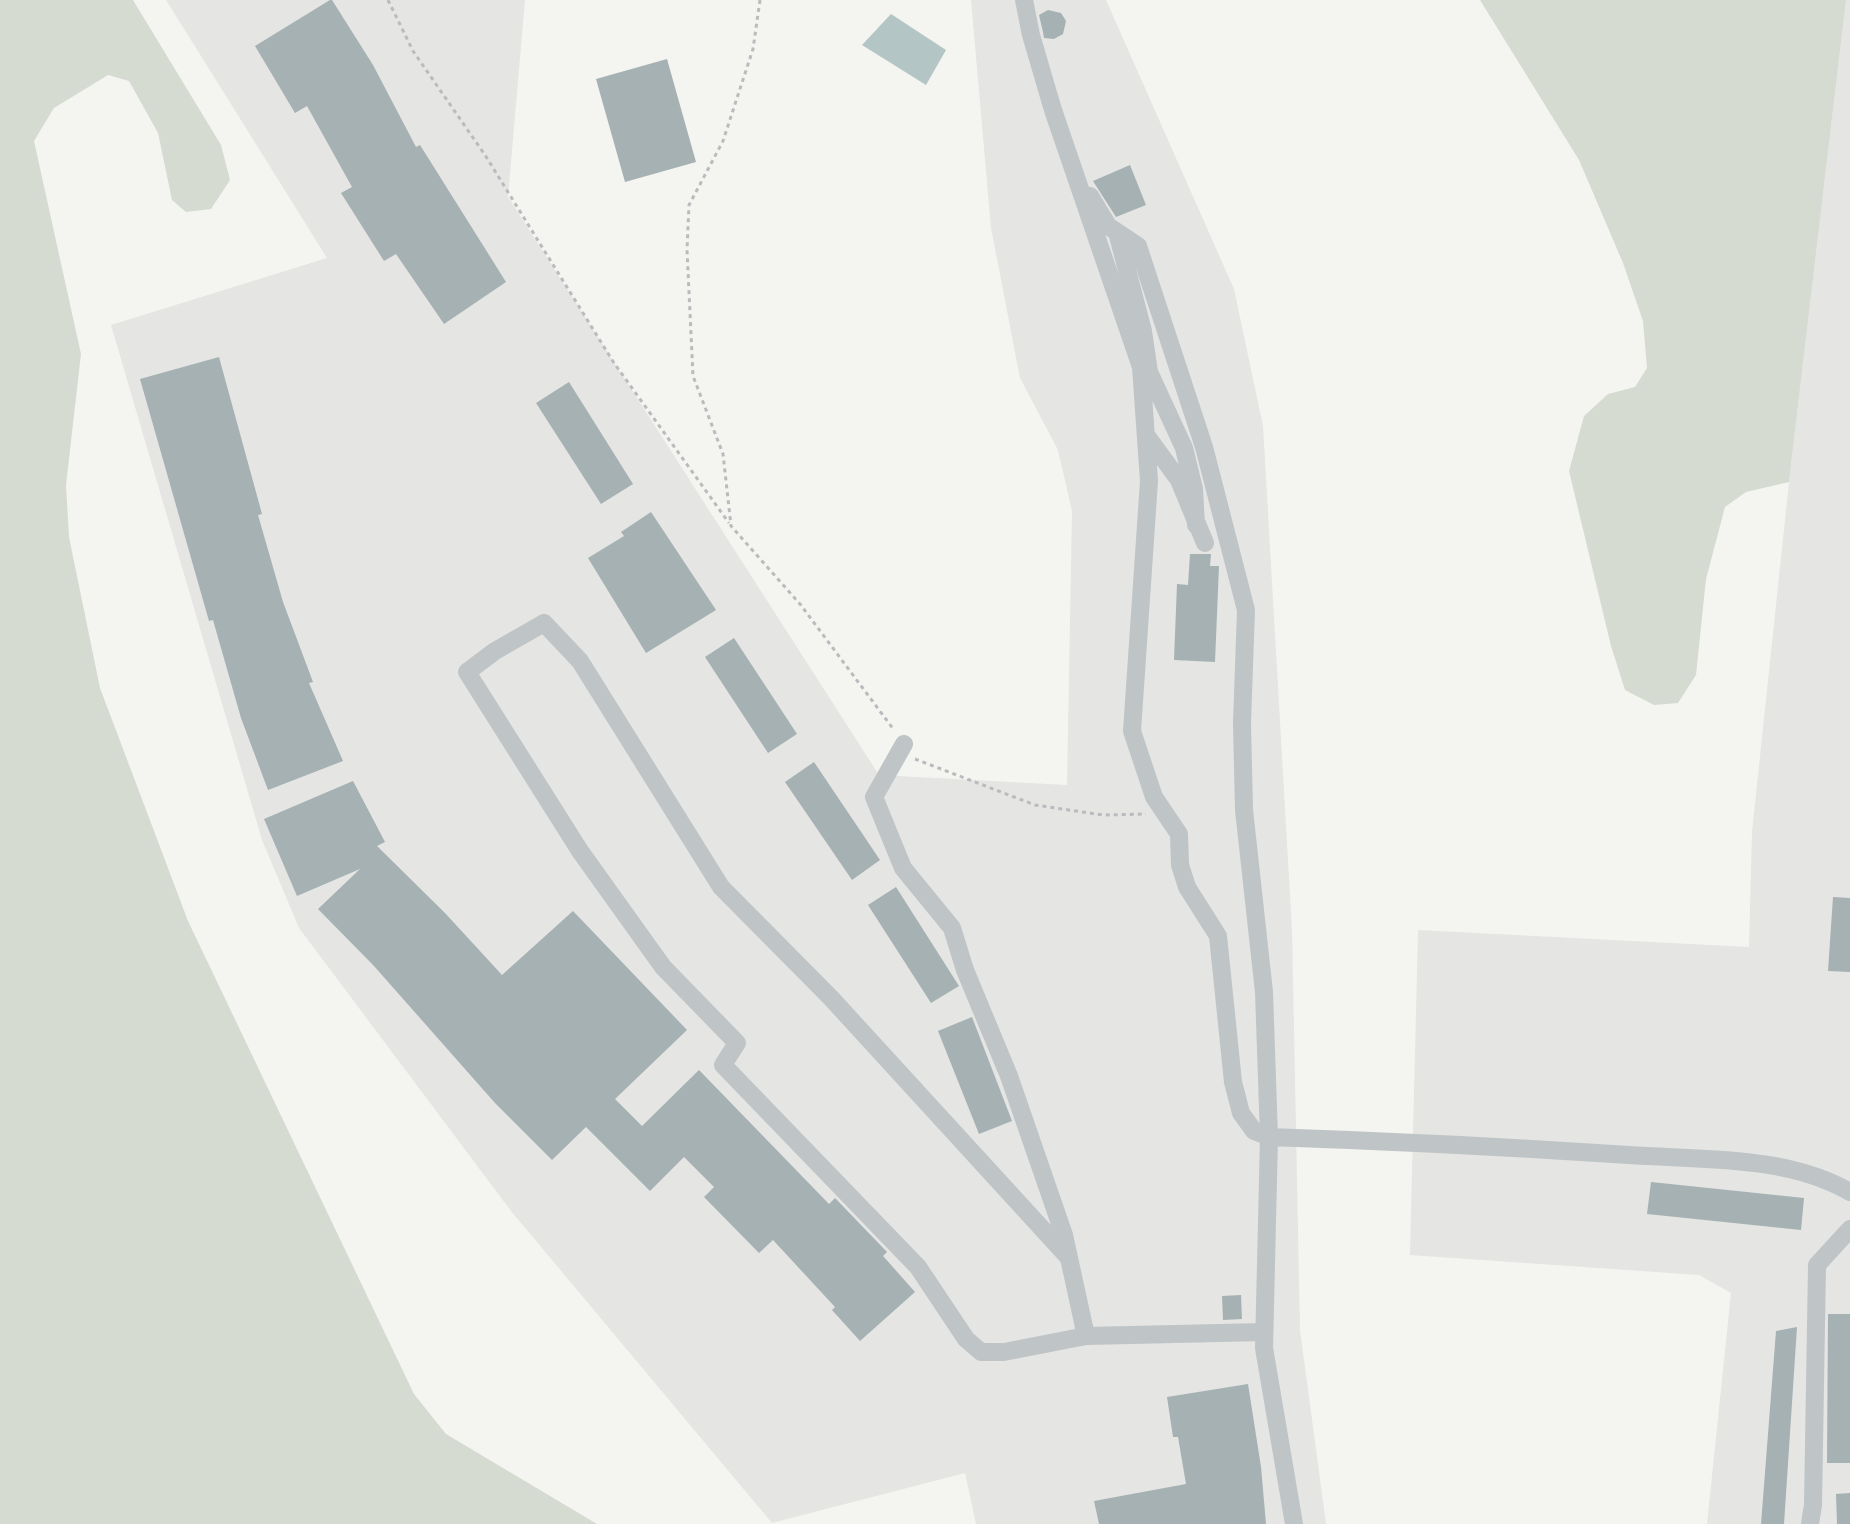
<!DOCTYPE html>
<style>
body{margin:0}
canvas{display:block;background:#f4f4f0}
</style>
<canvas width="1850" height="1524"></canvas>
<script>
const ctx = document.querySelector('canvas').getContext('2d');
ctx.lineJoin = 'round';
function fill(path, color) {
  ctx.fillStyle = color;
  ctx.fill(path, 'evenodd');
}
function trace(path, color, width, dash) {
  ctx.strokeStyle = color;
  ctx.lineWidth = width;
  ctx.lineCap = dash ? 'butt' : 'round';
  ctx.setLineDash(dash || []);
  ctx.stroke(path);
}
const built = new Path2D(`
 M166,0H525L508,197L879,775L1067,785L1072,511L1058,450L1020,378L991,228L971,0H1106L1234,289L1263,426L1292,930L1300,1330L1326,1524H976L965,1473L772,1523L511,1211L299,928L262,840L111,325L327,258Z
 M1846,0H1850V1524H1707L1731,1293L1699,1275L1410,1255L1418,930L1749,947L1752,832L1789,482Z`);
const green = new Path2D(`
 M0,0H133L221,145L230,180L211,209L186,212L172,200L158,133L129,81L108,75L54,108L34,141L81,354L66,485L69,537L100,688L188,921L414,1394L446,1434L597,1524H0Z
 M1480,0H1846L1789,482L1746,492L1725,507L1706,579L1696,675L1678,703L1654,705L1625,690L1611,646L1569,471L1584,416L1608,394L1635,387L1647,368L1643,321L1623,263L1579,160Z`);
const water = new Path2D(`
 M891,14L946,50L926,85L862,45Z`);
const building = new Path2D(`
 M330,0H332L373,65L416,147L420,145L506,282L444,324L396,254L384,261L341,193L352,187L307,106L295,113L255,46Z
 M1048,10L1061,13L1066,21L1063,34L1054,39L1044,38L1043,32L1039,15Z
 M667,59L696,162L625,182L596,79Z
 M1130,165L1146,205L1116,217L1093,181Z
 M219,357L262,514L258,515L283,602L313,682L309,683L343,761L268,790L241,718L213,620L209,621L140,379Z
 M569,382L633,484L601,504L536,403Z
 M651,512L716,610L646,653L588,558L624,536L621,532Z
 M1190,554H1211L1210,566H1219L1215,662L1174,660L1177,584L1188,585Z
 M734,638L797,734L768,753L705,657Z
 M814,762L880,860L852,880L785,782Z
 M353,781L385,842L377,846L445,913L502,975L573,911L687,1030L615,1099L642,1126L699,1070L829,1204L835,1198L887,1252L883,1256L915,1292L860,1341L832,1310L835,1307L773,1240L759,1253L704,1197L714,1187L684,1157L650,1191L586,1127L552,1160L495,1103L374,966L318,909L360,869L297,896L264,819Z
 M896,887L959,986L931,1003L868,905Z
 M1833,897L1850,898V972L1828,971Z
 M972,1017L1012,1121L979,1134L938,1031Z
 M1651,1182L1804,1198L1801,1230L1647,1214Z
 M1241,1295L1242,1319L1223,1320L1222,1296Z
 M1828,1314H1850V1463H1827Z
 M1797,1327L1784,1524H1761L1776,1331Z
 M1248,1384L1261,1467L1266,1524H1099L1094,1501L1186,1484L1178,1437H1173L1167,1397Z
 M1850,1493V1524H1837L1836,1494Z`);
const path = new Path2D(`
 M388,0L413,51L485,155L614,363L729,523
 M760,0L753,49L723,141L689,205L687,250L693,376L723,454L731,526L800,604L894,730
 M915,759L1035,805L1103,815L1146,814`);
const street = new Path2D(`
 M1024,0L1031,35L1053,110L1141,367L1149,481L1132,731L1154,797L1179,834L1180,865L1187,887L1218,936L1233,1082L1241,1113L1254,1131L1269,1137C1389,1141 1509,1147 1629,1155C1701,1160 1786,1155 1850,1192
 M1090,196L1108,226L1138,246L1204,447L1246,610L1242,723L1244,810L1264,992L1269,1137L1264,1348L1294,1524
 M1117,232L1143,331L1149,372L1184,448L1194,489L1196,525
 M1146,435L1179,480L1205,543
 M904,744L874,797L903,868L952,928L965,970L1009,1076L1064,1235L1086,1336
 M1069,1258L831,998L721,887L580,661L544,623L495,651L467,672L580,851L663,967L737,1043L723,1065L918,1267L966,1339L981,1352H1004L1086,1336L1264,1332
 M1810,1524L1813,1505L1817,1265L1850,1229`);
fill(built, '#e5e5e3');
fill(green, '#d6dbd1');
fill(water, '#b4c5c6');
fill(building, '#a5b1b3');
trace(path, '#b9bcbe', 3, [4, 4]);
trace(street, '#bfc4c6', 18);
</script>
